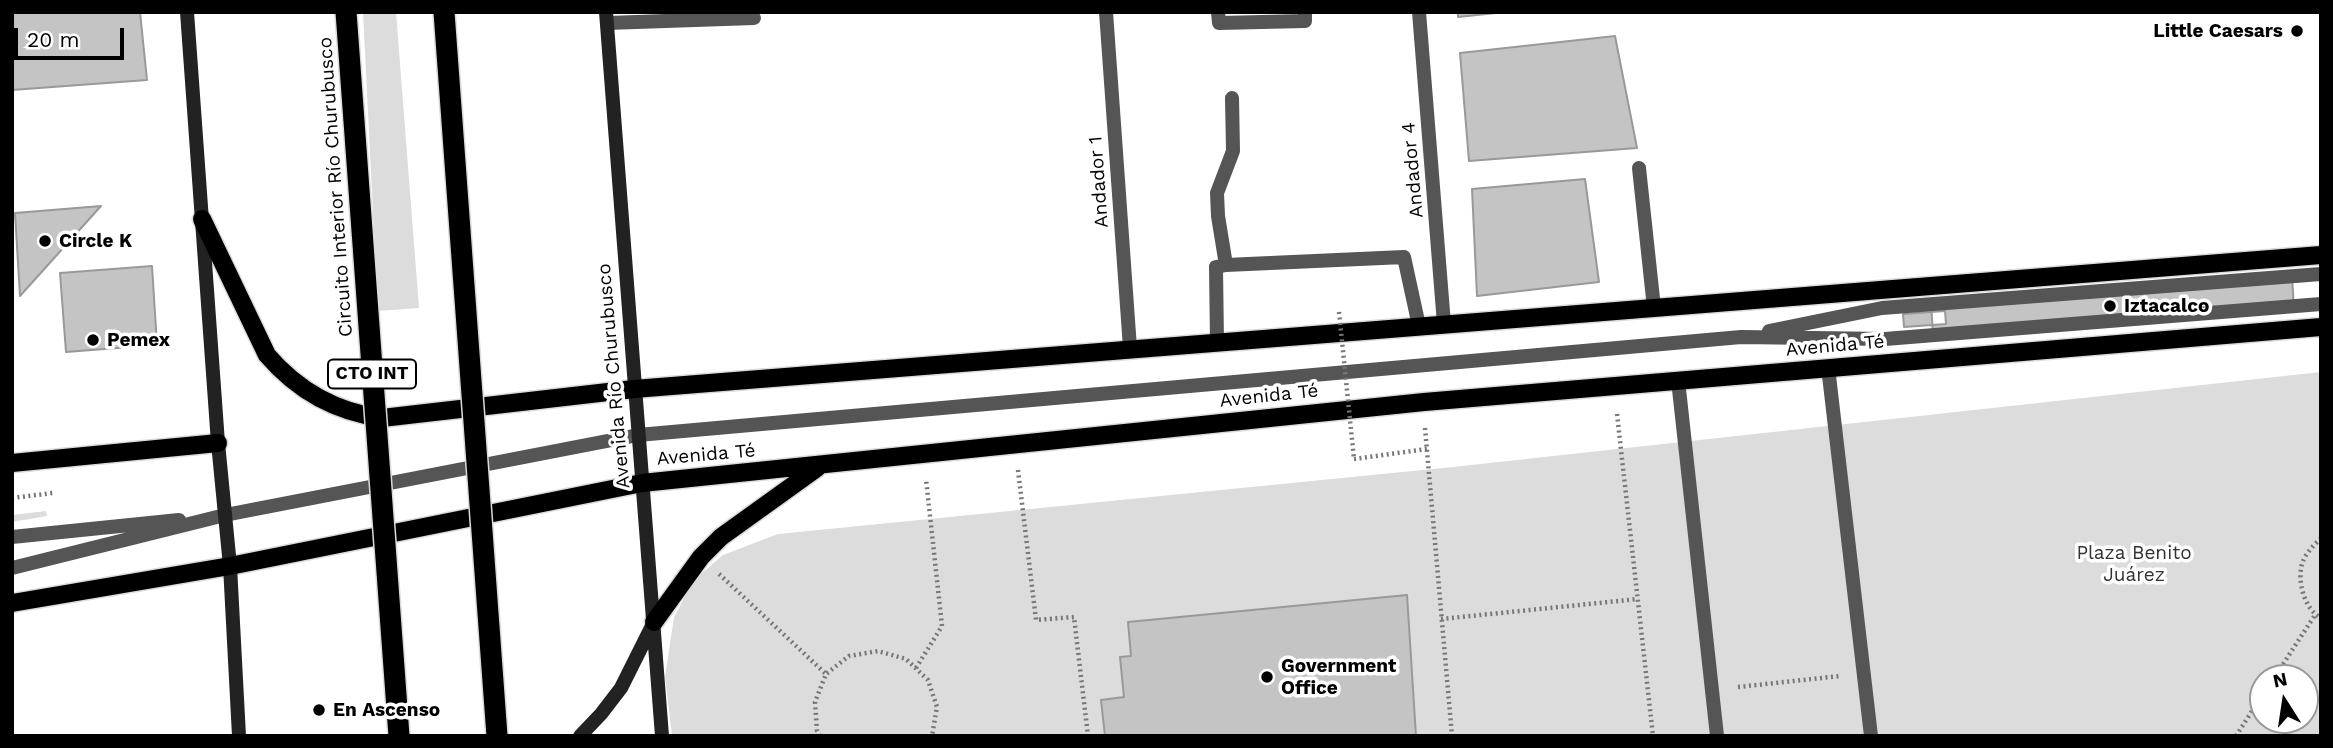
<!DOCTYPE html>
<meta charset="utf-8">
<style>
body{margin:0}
#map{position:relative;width:2333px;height:748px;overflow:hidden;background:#fff;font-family:"Work Sans",sans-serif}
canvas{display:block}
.frame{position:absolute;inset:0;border:14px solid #000;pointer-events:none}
.north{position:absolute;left:2249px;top:664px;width:70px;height:70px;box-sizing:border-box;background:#fff;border:2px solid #999;border-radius:50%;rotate:348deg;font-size:19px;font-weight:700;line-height:28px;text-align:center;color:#000}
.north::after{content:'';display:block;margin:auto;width:24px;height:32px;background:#000;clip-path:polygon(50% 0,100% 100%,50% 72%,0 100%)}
.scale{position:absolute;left:14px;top:28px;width:110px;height:32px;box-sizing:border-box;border:4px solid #000;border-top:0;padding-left:9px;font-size:21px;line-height:24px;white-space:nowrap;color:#000;-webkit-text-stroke:5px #fff;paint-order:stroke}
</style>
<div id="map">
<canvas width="2333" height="748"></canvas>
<div class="frame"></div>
<div class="north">N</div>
<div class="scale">20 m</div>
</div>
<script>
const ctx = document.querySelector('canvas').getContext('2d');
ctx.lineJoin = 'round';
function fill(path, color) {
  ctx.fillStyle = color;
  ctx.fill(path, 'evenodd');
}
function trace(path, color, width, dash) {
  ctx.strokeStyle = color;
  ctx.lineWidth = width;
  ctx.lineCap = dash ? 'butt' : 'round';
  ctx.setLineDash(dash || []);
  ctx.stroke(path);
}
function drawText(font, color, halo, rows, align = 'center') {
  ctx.font = font + ' "Work Sans",sans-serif';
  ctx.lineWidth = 7;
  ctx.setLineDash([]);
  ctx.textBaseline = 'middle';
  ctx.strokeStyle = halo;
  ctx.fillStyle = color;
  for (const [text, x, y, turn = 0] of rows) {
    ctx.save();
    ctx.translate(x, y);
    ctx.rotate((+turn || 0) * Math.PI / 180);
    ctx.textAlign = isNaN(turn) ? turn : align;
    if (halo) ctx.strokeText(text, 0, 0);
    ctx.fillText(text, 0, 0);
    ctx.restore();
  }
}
const green = new Path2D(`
 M363,12H396L419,308L378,311Z
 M2321,372V736H672L665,677L674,617L694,580L723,555L778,534L1453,467ZM2263,678H2305V720H2263Z
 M46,511L47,516L12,522V515Z`);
const building = new Path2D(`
 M12,12H140L147,80L12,90Z
 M1458,12H1506L1458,17Z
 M1615,36L1637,148L1469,161L1460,53Z
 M1585,179L1599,282L1477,296L1472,189Z
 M101,206L20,296L15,213Z
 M152,266L157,345L66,352L60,273Z
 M2292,275L2294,310L1933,336L1931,301Z
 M1945,311L1946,324L1904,327L1903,314Z
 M1407,595L1416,736H1105L1101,700L1124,697L1120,657L1131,656L1128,622Z`);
const path = new Path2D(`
 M1617,414L1653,736
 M1425,428L1452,736
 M1354,459L1427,449
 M1018,470L1036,620L1074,617L1088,736
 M12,498L53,493
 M2321,538C2315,544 2306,553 2303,561C2296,579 2304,609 2321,618
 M719,574L826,674
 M1441,619L1638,599
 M916,668L942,626L926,479
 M2274,678L2315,615
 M1738,687L1840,676
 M820,736L817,731L815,702L826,674L849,656L878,651L906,659L928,680L937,707L932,736
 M2236,736L2263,694`);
const lane = new Path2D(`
 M607,23L754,18
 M1639,168L1654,308
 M1226,265L1218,216L1217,193L1233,151L1232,98
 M1769,331L1882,308L2321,274
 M1217,342L1216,267L1226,265L1404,257L1419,326
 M1828,367L1871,736
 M1678,380L1717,736
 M12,537L179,520
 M12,568L225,515L638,435L1741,337L1885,339L2321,304`);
const street = new Path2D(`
 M1106,12L1130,348
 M1218,12L1219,23L1305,21V12
 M1419,12L1444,324`);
const secondary = new Path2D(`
 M187,12L218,443L230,566L239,736
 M606,12L662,736
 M580,736L601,714L621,688L653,624`);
const primary = new Path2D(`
 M202,219L267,355C298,391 335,412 382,418L634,389L2321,255
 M12,463L218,443
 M12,603L230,566L642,483L1424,402L2321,327
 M654,622L701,557L721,537L817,468`);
const pathBridge = new Path2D(`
 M1339,312L1354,459`);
const highwayBridge = new Path2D(`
 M346,12L399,736
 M444,12L497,736`);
const markers = [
 [2297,31,7,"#000"],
 [45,241,7,"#000"],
 [2110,306,7,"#000"],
 [93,340,7,"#000"],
 [1267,677,7,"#000"],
 [319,710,7,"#000"]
];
const shields = [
 [372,374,88]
];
const shieldNames = [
 ["CTO INT",372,374]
];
const poiNames = [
 ["Little Caesars",2283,31,"right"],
 ["Circle K",59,241],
 ["Iztacalco",2124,306],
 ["Pemex",107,340],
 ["Government",1281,666],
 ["Office",1281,688],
 ["En Ascenso",333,710]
];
const streetNames = [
 ["Andador 4",1413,170,-95],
 ["Andador 1",1099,182,-94],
 ["Circuito Interior Río Churubusco",336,187,-94],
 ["Avenida Té",1835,346,-5],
 ["Avenida Río Churubusco",614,376,-95],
 ["Avenida Té",1269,396,-6],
 ["Avenida Té",706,455,-5]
];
const parkNames = [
 ["Plaza Benito",2134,553],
 ["Juárez",2134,575]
];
fill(green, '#dcdcdc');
fill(building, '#c4c4c4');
trace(building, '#999', 2);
trace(primary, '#dbdbdb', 21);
trace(path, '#777', 4.5, [2, 3.5]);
trace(lane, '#555', 14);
trace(street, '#555', 14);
trace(secondary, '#222', 14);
trace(primary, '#000', 18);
trace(highwayBridge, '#dbdbdb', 24, []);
trace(pathBridge, '#777', 4.5, [2, 3.5]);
trace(highwayBridge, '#000', 21);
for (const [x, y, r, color] of markers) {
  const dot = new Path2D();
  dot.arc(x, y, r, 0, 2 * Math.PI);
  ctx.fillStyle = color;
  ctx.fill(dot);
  trace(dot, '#fff', 2.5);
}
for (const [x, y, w] of shields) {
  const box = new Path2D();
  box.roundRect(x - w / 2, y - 14.5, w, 29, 5);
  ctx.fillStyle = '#fff';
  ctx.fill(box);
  trace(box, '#000', 2);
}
drawText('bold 18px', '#000', null, shieldNames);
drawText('bold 19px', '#000', '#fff', poiNames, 'left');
drawText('19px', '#000', '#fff', streetNames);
drawText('19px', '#333', '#fff', parkNames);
</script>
